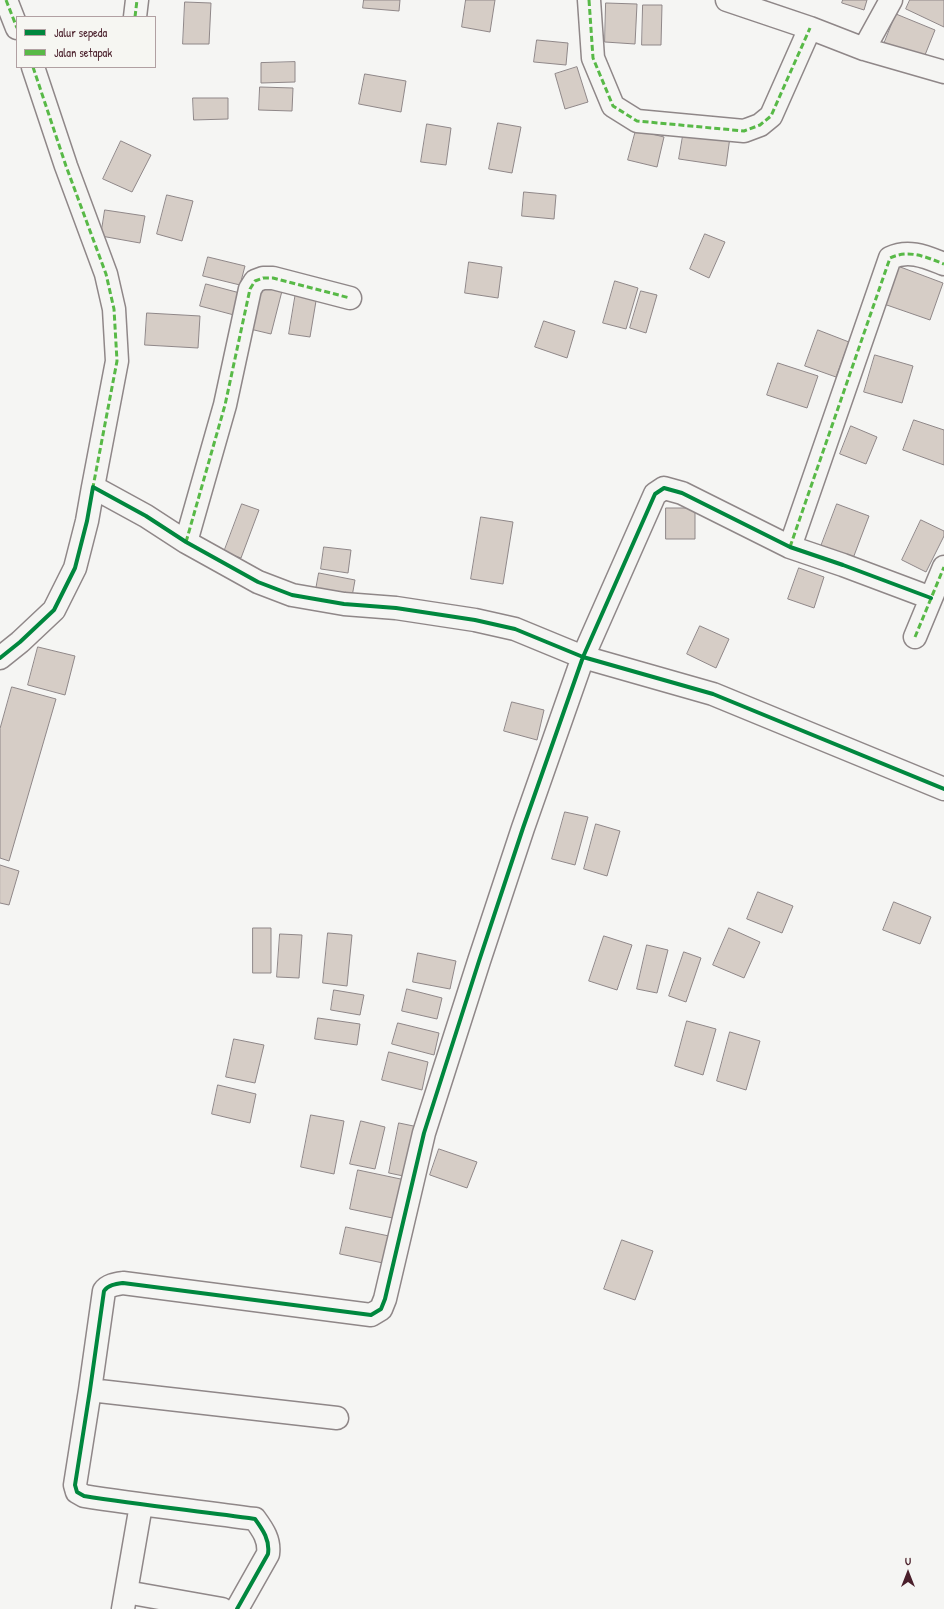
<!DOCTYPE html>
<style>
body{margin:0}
#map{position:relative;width:944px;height:1609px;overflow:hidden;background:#f5f5f3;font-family:"Patrick Hand",sans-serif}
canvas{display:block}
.legend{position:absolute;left:16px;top:16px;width:140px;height:52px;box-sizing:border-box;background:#f6f6f2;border:1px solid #b1a0a2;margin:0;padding:5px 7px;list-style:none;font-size:12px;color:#4a1f2b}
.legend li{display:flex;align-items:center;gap:8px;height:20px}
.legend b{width:20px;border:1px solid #b1a0a2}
.north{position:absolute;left:888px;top:1553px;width:40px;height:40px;-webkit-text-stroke:3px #f6f6f2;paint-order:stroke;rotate:0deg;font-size:11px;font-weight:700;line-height:16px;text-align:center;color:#4a1f2b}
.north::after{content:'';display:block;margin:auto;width:14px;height:18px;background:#4a1f2b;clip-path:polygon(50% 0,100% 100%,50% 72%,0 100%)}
</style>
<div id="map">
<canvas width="944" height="1609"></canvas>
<ul class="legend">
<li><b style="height:5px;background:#00873e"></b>Jalur sepeda</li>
<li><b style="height:5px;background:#58b947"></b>Jalan setapak</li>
</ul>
<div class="north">U</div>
</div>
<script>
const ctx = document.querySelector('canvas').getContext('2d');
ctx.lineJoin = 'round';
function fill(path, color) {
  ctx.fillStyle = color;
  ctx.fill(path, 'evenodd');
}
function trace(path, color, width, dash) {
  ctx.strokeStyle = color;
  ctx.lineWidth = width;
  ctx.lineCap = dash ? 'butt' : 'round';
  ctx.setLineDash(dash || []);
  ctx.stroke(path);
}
const building = new Path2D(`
 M364,0H400L399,11L363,8Z
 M466,0H495L490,32L462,27Z
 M843,0H867L864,10L842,3Z
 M910,0H944V27L906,9Z
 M185,2L211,3L209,44H183Z
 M606,3L637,4L635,44L605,42Z
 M643,5H662L661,45H642Z
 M896,14L935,30L923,60L884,44Z
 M537,40L568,43L566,65L534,62Z
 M295,62V82L261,83V63Z
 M577,67L588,102L565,109L555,74Z
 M365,74L406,81L401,112L359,104Z
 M260,87L293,88L292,111L259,110Z
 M193,98H228V119L194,120Z
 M498,123L521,127L512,173L489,169Z
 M427,124L451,128L446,165L421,162Z
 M636,130L664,137L657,167L628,160Z
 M684,130L730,137L726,166L679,159Z
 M121,141L151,155L132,192L103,179Z
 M524,192L556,195L554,219L522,216Z
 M167,195L193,201L182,241L157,234Z
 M105,210L145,216L140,243L101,236Z
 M705,234L725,242L709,278L690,269Z
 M208,257L245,266L240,285L203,276Z
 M469,262L502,267L498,298L465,293Z
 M895,265L943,283L930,320L881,303Z
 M615,281L638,288L626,329L603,323Z
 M206,284L240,293L234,315L200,306Z
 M261,286L282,291L271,334L250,329Z
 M641,291L657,295L646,333L630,328Z
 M296,292L317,295L310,337L289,334Z
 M147,313L200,316L198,348L145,345Z
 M544,321L575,331L567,358L535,347Z
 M818,330L849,342L836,377L805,366Z
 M875,355L913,366L902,403L864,392Z
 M778,363L818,376L807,408L767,395Z
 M914,420L944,430V465L903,450Z
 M851,426L877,437L866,464L840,454Z
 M242,504L259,510L241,558L224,552Z
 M837,504L869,516L852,561L820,549Z
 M666,508H695V539H666Z
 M481,517L513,522L503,584L471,579Z
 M921,520L944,531V536L926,572L902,560Z
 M324,547L351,550L348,573L321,569Z
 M799,568L824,577L814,608L788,599Z
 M319,573L355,580L351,602L315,595Z
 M700,626L729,639L716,668L687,654Z
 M38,647L75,656L65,695L28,685Z
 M12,687L56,699L9,861L0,858V729Z
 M512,702L544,710L537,740L504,731Z
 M565,812L588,817L575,865L552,859Z
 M596,824L620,831L607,876L584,869Z
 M0,865L19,871L9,905L0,903Z
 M758,892L793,906L782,933L747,919Z
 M894,902L931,917L920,944L883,930Z
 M253,928H271V973H253Z
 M729,928L760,942L744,978L713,965Z
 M328,933L352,935L347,986L323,983Z
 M280,934L302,935L299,978L277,977Z
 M604,936L632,945L617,990L589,981Z
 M647,945L668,950L657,993L637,989Z
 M684,952L701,958L686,1002L669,996Z
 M418,953L456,961L450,989L413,982Z
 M407,989L442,998L437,1019L402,1011Z
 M334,990L364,995L360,1015L331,1010Z
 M318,1018L360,1024L357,1045L315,1039Z
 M687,1021L716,1029L703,1075L675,1066Z
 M398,1023L439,1033L434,1055L392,1044Z
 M730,1032L760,1041L746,1090L717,1081Z
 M234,1039L264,1045L255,1083L226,1077Z
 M389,1052L428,1062L422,1090L382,1080Z
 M218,1085L256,1094L250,1123L212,1114Z
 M311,1115L344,1121L334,1174L301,1167Z
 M361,1121L385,1127L375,1169L350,1164Z
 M399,1123L423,1128L413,1178L389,1173Z
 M439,1149L477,1162L467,1188L430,1175Z
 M358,1170L410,1181L402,1220L350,1209Z
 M346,1227L389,1236L383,1263L340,1254Z
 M622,1240L653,1251L635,1300L604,1289Z`);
const minor = new Path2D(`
 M6,0L17,28
 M589,0L593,58L613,106L637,121L744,131L760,125L771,116L810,28
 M727,0L810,28L864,49L944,72
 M135,17L137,0
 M864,49L891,0
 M33,67L66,166L106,274L114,309L117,361L93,487
 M186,542L225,405L250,289L255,281L263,278H273L350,298
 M790,547L890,258C909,249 926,257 944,264
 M915,637L944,567
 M0,658L20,642L54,610L75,568L87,521L93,487L146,516L186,542L258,582L292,595L344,604L396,608L475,620L515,629L583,657L713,694L944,789
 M90,1390L337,1418
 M126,1592L222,1609
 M123,1609L141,1505
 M237,1609L268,1554C270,1540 263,1530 255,1519C198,1511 141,1505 84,1496L77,1492L75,1485L90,1390L104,1291C108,1285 116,1284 123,1283L371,1315L381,1309L385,1299L424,1133L479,961L523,828L583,657L655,494L664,488L682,493L790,547L843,565L931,598`);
const quiet = new Path2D(`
 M6,0L17,28
 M589,0L593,58L613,106L637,121L744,131L760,125L771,116L810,28
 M135,17L137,0
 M33,67L66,166L106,274L114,309L117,361L93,487
 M186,542L225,405L250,289L255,281L263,278H273L350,298
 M790,547L890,258C909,249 926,257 944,264
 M915,637L944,567`);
const cycleway = new Path2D(`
 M0,658L20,642L54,610L75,568L87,521L93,487L146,516L186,542L258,582L292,595L344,604L396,608L475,620L515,629L583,657L713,694L944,789
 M237,1609L268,1554C270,1540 263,1530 255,1519C198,1511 141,1505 84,1496L77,1492L75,1485L90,1390L104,1291C108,1285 116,1284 123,1283L371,1315L381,1309L385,1299L424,1133L479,961L523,828L583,657L655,494L664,488L682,493L790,547L843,565L931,598`);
fill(building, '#d6cdc6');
trace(building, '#8f8788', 1);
trace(minor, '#8f8788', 25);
trace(minor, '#f5f5f3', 22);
trace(quiet, '#58b947', 3, [6, 3]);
trace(cycleway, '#00873e', 4);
</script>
